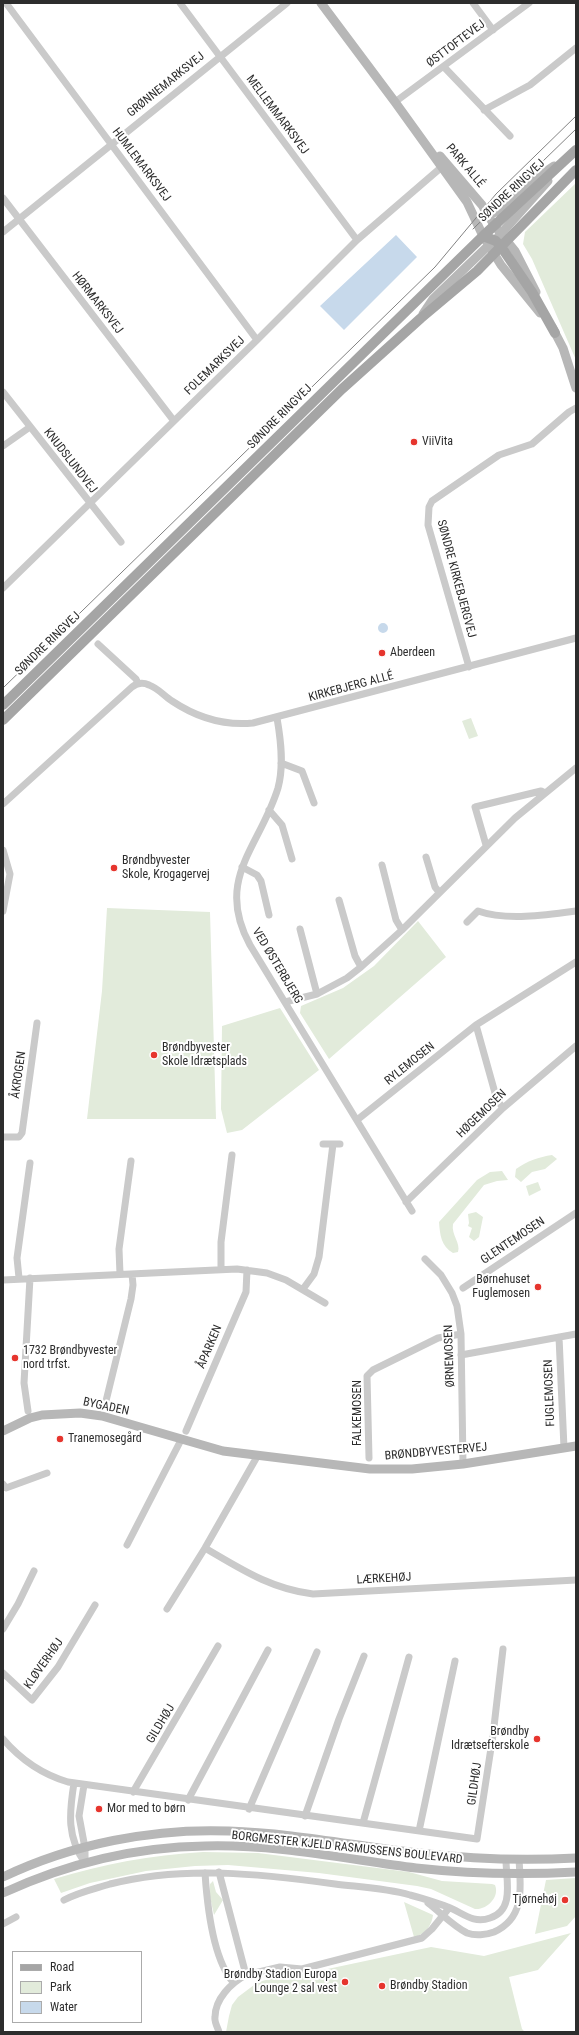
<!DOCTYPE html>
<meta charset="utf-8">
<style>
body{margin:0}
#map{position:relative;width:579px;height:2035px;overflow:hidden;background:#fff;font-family:"Roboto Condensed",sans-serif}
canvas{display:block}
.frame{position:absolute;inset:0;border:4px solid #2d2d2d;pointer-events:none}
.legend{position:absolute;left:12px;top:1951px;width:130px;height:72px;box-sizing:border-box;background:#fff;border:1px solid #ababab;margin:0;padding:5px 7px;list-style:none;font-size:12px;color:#2d2d2d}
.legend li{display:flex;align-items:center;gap:8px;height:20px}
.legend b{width:20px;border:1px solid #ababab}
</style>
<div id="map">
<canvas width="579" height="2035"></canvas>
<div class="frame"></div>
<ul class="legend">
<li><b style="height:5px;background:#a5a5a5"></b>Road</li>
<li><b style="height:11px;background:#e2ebdb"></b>Park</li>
<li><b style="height:11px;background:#c7d9eb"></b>Water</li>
</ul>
</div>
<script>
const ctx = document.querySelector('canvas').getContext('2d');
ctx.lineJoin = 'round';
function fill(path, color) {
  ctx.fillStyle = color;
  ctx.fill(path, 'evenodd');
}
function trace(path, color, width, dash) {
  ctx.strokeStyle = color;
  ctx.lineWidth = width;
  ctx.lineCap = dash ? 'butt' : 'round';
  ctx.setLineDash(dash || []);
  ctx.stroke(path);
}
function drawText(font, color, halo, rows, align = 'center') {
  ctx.font = font + ' "Roboto Condensed",sans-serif';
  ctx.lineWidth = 4;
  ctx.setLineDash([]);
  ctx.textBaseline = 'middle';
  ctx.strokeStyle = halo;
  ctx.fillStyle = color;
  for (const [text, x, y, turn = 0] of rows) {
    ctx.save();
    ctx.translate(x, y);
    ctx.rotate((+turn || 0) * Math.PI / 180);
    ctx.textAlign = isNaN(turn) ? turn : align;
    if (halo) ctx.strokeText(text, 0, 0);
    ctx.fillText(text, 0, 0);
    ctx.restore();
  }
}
const green = new Path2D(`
 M576,183V360L532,259L523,244L525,232Z
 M471,718L478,736L469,739L462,721Z
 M107,908L210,912L216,1119H87L102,991Z
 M418,921L446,957L329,1059L300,1013L301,1006L343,988L374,966Z
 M280,1008L319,1070L242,1130L227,1133L221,1109L222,1026Z
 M552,1155L557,1159L545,1169L532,1172L521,1182L515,1177L516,1169C527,1161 539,1157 552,1155Z
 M502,1171L508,1180L497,1181L484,1185L453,1224C451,1235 461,1243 458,1252L453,1253C441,1246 440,1235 439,1222L477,1180L490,1172Z
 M538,1182L541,1190L529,1196L526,1186Z
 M476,1212L483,1217L479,1237L474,1241L469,1237L472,1228L468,1226L469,1223L468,1214Z
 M203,1852L258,1853L409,1872L442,1881L492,1884L495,1885C500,1897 487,1910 475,1909L431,1889L417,1886L319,1873L228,1865L195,1866L146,1871L90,1883L61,1893L54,1879C103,1864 151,1855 203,1852Z
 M576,1878V1916L567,1926L535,1934L546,1880Z
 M213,1881L216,1892L223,1900L214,1915L210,1897V1884Z
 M404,1902L433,1915C432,1926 424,1935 414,1937Z
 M571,1933L538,1970L509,1977L522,2029L525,2032H226L229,2016L232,2005L238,1997L258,1982L270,1979L304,1974L431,1947L484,1956Z`);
const water = new Path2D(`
 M396,235L417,257L344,330L320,306Z
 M378 628a5 5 0 1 1 10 0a5 5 0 1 1-10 0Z`);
const street = new Path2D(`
 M6,3L257,340
 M180,3L357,240
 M473,3L493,30
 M444,67L510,136
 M395,102L529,3
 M484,110L530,85L576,48
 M3,198L174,421
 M3,232L287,3
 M3,392L121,542
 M3,446L30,427
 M3,588L257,340L357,240L444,165
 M98,644L136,679L138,684
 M469,667L428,525L429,507L432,501L499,455L532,444L569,412L576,408
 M277,718C281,741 284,766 278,788C260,847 214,879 250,945L412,1211
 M281,763L302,771L314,803
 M3,804L132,687C137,683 143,682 149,685C158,688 164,696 172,701C196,717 223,726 253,723L576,638
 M269,810L282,825L292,859
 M486,845L475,807L541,791L545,793
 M3,850L10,874L3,911
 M426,857L435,887L439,892
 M382,865L396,920L402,930
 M242,867L257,875L261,881L269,915
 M339,900L355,956L361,967
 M467,922L478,911C506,921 547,915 576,911
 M300,929L317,994
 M285,1002L317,994L347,978L361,967L402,930L515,818L576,768
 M476,1025L497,1100L503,1108
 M357,1120L476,1025L576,962
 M3,1137H19L22,1133L37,1023
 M323,1144H340
 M406,1202L503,1108L576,1046
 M425,1259L441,1275L452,1293L457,1306L461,1334L463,1464
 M221,1269V1242L232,1155
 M120,1274L119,1249L131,1161
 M19,1278L17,1258L30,1163
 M3,1280L237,1269L267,1273L286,1280L325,1303
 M463,1288L576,1213
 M303,1289L314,1274L319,1257L333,1144
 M559,1337L564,1448
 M461,1355L576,1334
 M105,1405L131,1299L133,1285L132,1274
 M28,1411L24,1383L30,1278
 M186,1431L246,1292L247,1270
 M369,1458L367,1376L373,1370L438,1338L461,1334
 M3,1484L6,1488L47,1473
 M127,1545L181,1440
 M205,1548C241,1569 271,1589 313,1594L576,1580
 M167,1609L205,1548L258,1455
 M3,1629L18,1604L34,1571
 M3,1673L32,1700L58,1667L95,1605
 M3,1739C21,1760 41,1774 68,1782L477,1839L493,1735L503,1649
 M74,1783C69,1814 67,1837 85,1863
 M84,1785L79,1816L85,1848V1863
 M133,1792L218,1646
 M188,1800L268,1650
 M249,1809L317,1652
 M305,1816L339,1719L364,1656
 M363,1823L409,1657
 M419,1831L455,1661
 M219,1872L246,1975L280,1967L302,1969L422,1938L432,1929L449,1908
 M205,1873C207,1903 213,1959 233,1982
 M64,1900C79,1892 94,1889 110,1884C184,1865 261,1874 335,1884C360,1887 386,1888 410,1895C423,1898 436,1903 448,1907C463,1913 473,1924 490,1918C515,1910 506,1880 506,1860
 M428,1903C440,1912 453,1926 467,1933C475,1936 486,1935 494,1932C525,1918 521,1888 519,1860
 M3,1924L16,1917
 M219,2032C218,2028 214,2022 215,2017C215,1999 231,1983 246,1975`);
const secondary = new Path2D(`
 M321,3L395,102L467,202L483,236L501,265L540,313
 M440,156L482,205L494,225L515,251L536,292
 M484,209L493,213L501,210L535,179L554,166
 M498,237L548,181
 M423,314L433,299L488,246L490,242
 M552,327L563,348L576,388
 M3,1431L30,1418L42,1415L80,1413L102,1416L223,1451L370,1469H412L463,1464L576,1446
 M3,1877C72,1844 153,1828 229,1831C293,1833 356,1846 419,1853C471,1859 523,1861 576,1858
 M3,1893C66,1864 135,1847 205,1846C275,1844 346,1859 416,1868C470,1874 522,1875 576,1872`);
const primary = new Path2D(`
 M483,236L496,241L504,251L532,292L555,333
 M3,705L483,236L576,150
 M3,720L342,389L421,318L477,271L576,170`);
const tram = new Path2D(`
 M473,229L576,129
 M3,688L435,267L496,194L576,116`);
const markers = [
 [414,442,4,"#e6352e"],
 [382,653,4,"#e6352e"],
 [114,868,4,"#e6352e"],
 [154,1055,4,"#e6352e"],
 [538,1287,4,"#e6352e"],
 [15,1358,4,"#e6352e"],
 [60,1439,4,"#e6352e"],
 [537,1739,4,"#e6352e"],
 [99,1809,4,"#e6352e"],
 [565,1900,4,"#e6352e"],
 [345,1982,4,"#e6352e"],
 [382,1986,4,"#e6352e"]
];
const streetNames = [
 ["ØSTTOFTEVEJ",456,44,-37],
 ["GRØNNEMARKSVEJ",166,85,-39],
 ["MELLEMMARKSVEJ",277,115,53],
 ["HUMLEMARKSVEJ",141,165,53],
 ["PARK ALLÉ",465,166,50],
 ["SØNDRE RINGVEJ",512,191,-43],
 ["HØRMARKSVEJ",97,303,52],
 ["FOLEMARKSVEJ",215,366,-44],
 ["SØNDRE RINGVEJ",280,417,-45],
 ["KNUDSLUNDVEJ",70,461,52],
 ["SØNDRE KIRKEBJERGVEJ",456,579,75],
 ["SØNDRE RINGVEJ",48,644,-44],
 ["KIRKEBJERG ALLÉ",351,687,-15],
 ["VED ØSTERBJERG",277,966,59],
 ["RYLEMOSEN",410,1064,-39],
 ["ÅKROGEN",19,1075,-82],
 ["HØGEMOSEN",482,1114,-44],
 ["GLENTEMOSEN",513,1241,-34],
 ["ÅPARKEN",210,1347,-67],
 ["ØRNEMOSEN",450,1356,-92],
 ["FUGLEMOSEN",550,1393,-92],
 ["BYGADEN",106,1407,12],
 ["FALKEMOSEN",358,1413,-90],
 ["BRØNDBYVESTERVEJ",436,1452,-5],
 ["LÆRKEHØJ",384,1579,-3],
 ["KLØVERHØJ",44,1664,-55],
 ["GILDHØJ",161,1724,-59],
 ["GILDHØJ",475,1784,-82],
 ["BORGMESTER KJELD RASMUSSENS BOULEVARD",347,1848,6]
];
const poiNames = [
 ["ViiVita",422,442],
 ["Aberdeen",390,653],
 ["Brøndbyvester",122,861],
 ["Skole, Krogagervej",122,875],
 ["Brøndbyvester",162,1048],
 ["Skole Idrætsplads",162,1062],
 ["Børnehuset",530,1280,"right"],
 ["Fuglemosen",530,1294,"right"],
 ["1732 Brøndbyvester",23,1351],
 ["nord trfst.",23,1365],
 ["Tranemosegård",68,1439],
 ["Brøndby",529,1732,"right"],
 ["Idrætsefterskole",529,1746,"right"],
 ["Mor med to børn",107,1809],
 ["Tjørnehøj",557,1900,"right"],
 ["Brøndby Stadion Europa",337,1975,"right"],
 ["Lounge 2 sal vest",337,1989,"right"],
 ["Brøndby Stadion",390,1986]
];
fill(green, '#e2ebdb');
fill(water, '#c7d9eb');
trace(street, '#cacaca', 7);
trace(secondary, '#b7b7b7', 9);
trace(primary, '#a5a5a5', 10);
trace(tram, '#828282', 1);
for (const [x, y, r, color] of markers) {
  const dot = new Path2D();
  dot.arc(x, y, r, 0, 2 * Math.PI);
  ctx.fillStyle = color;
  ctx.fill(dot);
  trace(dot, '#fff', 1.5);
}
drawText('12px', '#2d2d2d', '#fff', streetNames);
drawText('12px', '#2d2d2d', '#fff', poiNames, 'left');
</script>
